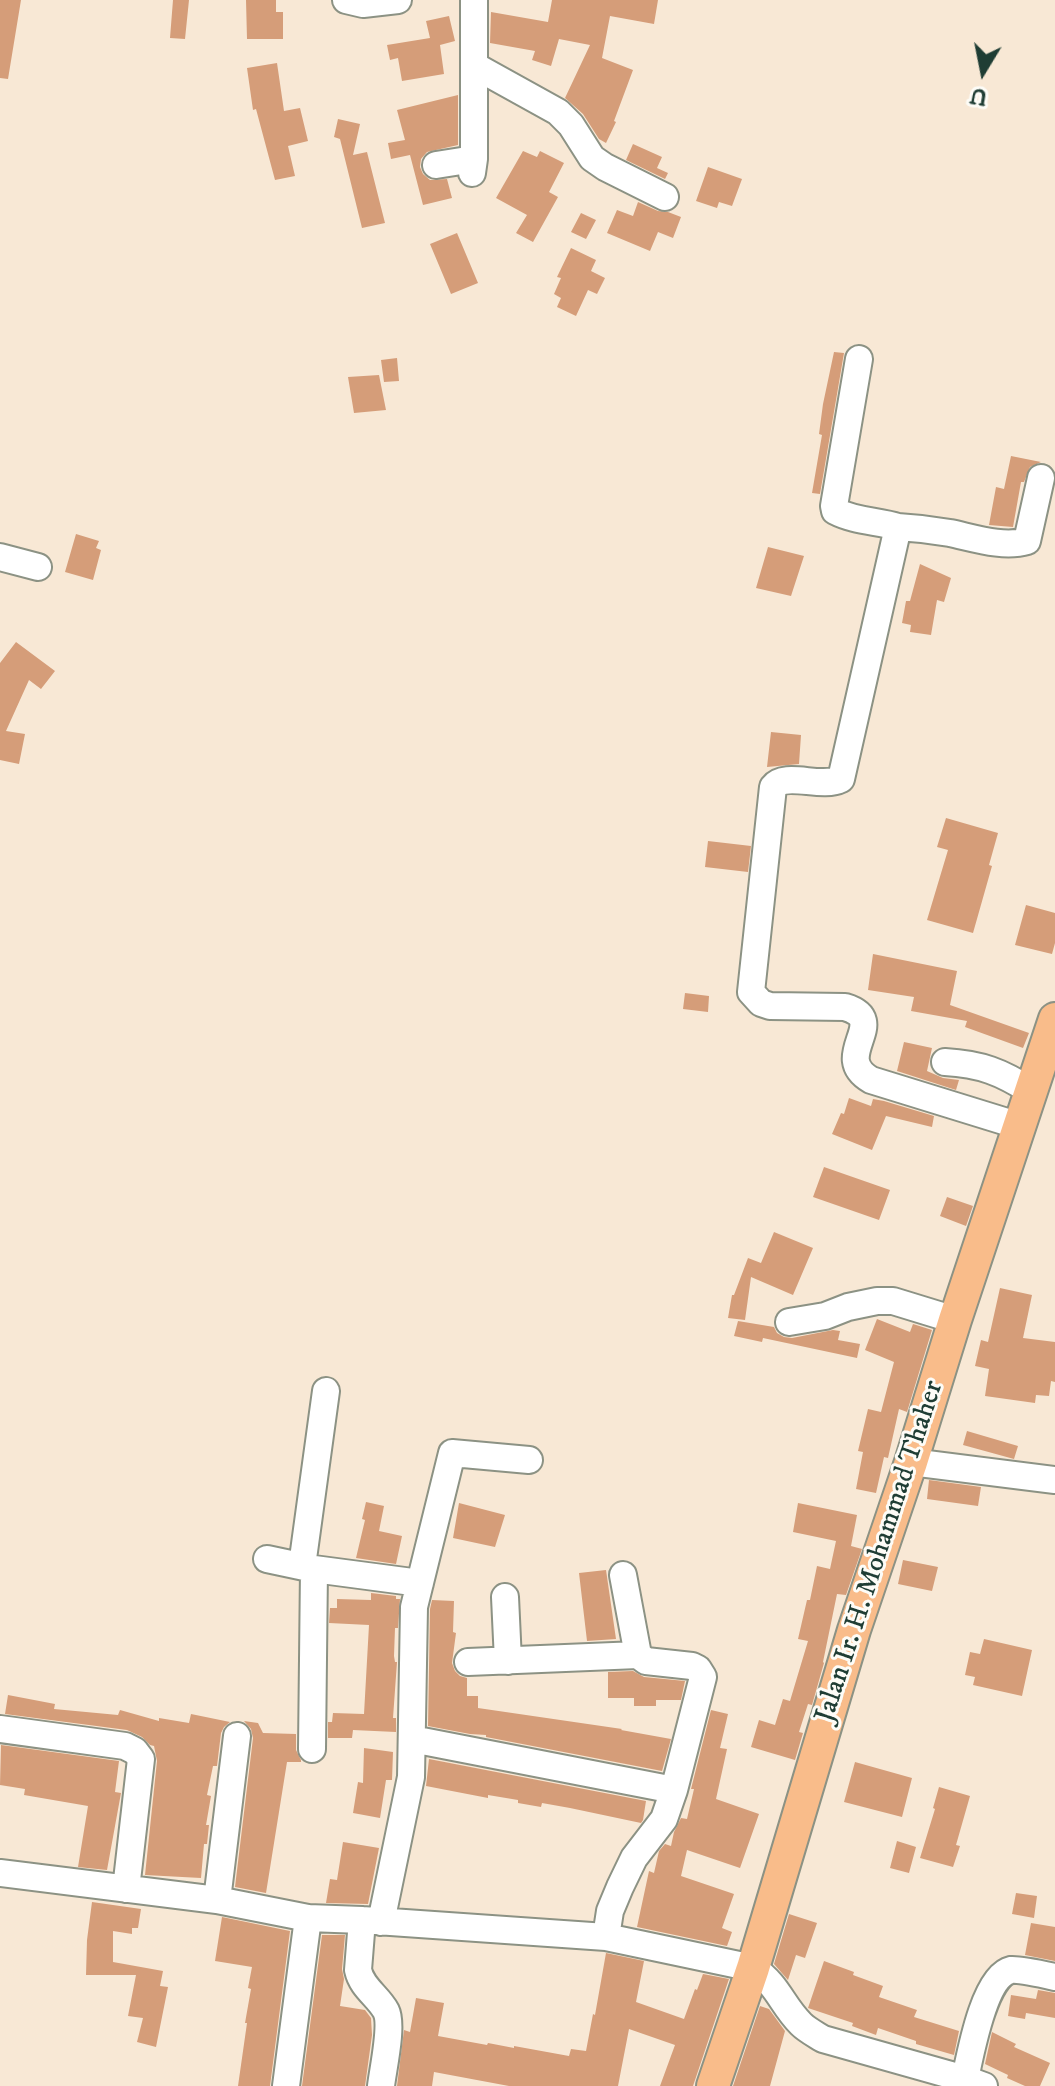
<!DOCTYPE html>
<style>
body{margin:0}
#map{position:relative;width:1055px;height:2086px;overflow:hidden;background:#f8e8d5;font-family:"IM FELL DW Pica",serif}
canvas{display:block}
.north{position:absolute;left:943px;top:32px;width:80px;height:80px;-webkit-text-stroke:6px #fdfcf7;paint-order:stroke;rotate:190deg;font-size:22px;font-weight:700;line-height:32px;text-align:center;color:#1f3d34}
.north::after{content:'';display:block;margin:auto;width:28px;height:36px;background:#1f3d34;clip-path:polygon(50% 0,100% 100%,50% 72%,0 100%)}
</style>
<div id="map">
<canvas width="1055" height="2086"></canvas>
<div class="north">U</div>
</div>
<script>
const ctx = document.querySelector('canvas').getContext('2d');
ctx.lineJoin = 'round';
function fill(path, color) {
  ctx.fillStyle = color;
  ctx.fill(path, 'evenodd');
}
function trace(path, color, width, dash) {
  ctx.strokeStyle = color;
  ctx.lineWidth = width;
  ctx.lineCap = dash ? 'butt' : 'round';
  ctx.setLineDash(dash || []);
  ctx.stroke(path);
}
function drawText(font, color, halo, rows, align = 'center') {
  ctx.font = font + ' "IM FELL DW Pica",serif';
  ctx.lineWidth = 6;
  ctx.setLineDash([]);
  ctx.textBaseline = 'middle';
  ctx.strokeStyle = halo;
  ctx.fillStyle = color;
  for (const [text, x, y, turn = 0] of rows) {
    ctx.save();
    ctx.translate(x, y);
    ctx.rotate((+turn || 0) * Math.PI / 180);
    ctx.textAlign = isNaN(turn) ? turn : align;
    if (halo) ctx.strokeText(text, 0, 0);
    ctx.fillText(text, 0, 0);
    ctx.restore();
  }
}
const building = new Path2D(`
 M0,0H21L8,79L0,78Z
 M173,0H189L185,39L170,38Z
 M246,0H276V12H283V39H247Z
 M552,0H658L654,24L610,16L602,58L633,70L614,121L616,122L606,143L599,139L583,114L565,98L590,45L559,39L551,66L532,60L535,51L490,43L491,12L548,22Z
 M449,16L455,41L440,45L444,74L402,81L398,58L390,60L387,45L430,38L426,21Z
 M277,63L284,111L300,108L308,141L288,146L295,176L275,180L256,109L253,110L247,68Z
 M458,95V145L427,152L421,159L420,167L423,174L430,180L447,179L452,198L423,205L410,155L391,159L388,143L405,140L397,110Z
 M338,119L360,124L353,155L367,152L385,223L362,228L340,139L334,137Z
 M633,144L662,157L657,168L668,173L665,179L626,160Z
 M523,151L537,157L540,151L564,163L549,192L558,197L533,242L516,233L527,215L496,198Z
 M708,167L742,179L732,206L719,202L717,208L696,201Z
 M638,202L658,211L668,212L681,217L673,238L658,232L650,251L607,233L617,210L633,216Z
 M581,213L596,220L586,239L571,232Z
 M457,233L478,283L451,294L430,244Z
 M571,248L596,260L591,271L605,278L597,294L588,290L576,316L557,307L561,298L554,294L561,278L557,277Z
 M834,352L844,353L820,494L812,493L822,435L819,434L823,404Z
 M397,358L399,381L384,382L381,360Z
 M379,375L386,410L354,413L348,377Z
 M1011,456L1041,462L1030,467L1024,482H1021L1013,527L989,525L996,487L1004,489Z
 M76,534L99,541L96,548L101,550L93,580L65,572Z
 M768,547L804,556L791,596L756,588Z
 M920,564L951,578L944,602L937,600L931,635L910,632L911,625L902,623L906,601H910Z
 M16,642L55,671L41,689L29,680L6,731L25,734L19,764L0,760V663Z
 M771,732L801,735L799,764L767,767Z
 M946,818L998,833L989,865L992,866L973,933L927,920L948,850L937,847Z
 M708,841L751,846L748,872L705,867Z
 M1026,905L1055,913V943L1052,954L1015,945Z
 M873,954L957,971L950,1005L1029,1033L1023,1048L965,1027L967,1021L911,1011L914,997L868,990Z
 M685,993L709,996L708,1012L683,1009Z
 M904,1042L932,1048L927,1071L943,1078L959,1080L956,1090L897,1071Z
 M849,1098L871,1106L873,1099L884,1101L934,1116L932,1127L886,1116L872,1150L832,1134L841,1113L844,1114Z
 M824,1167L890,1190L879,1220L813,1197Z
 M947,1197L973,1206L966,1226L940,1216Z
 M774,1232L813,1248L793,1295L751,1277L745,1320L728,1318L732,1295H734L748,1258L761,1263Z
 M1000,1288L1032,1295L1023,1338L1055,1342V1382L1051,1381L1049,1396L1036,1395L1035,1403L985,1396L989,1369L975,1366L981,1340L988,1342Z
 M877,1319L910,1332L913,1324L932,1330L907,1412L899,1409L888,1458L884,1457L876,1493L856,1489L863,1452L858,1451L868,1409L881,1412L894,1362L865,1350Z
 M738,1321L774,1327L777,1333L784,1337L792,1338L833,1330L840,1331L838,1340L860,1344L857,1358L763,1338L762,1342L734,1336Z
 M967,1431L1018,1446L1014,1459L963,1445Z
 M929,1480L981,1487L978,1506L927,1499Z
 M366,1502L384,1506L379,1531L402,1536L396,1564L356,1558L365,1520L362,1519Z
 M459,1503L505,1515L495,1547L453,1538Z
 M798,1503L857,1515L851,1546L862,1549L846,1595L837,1594L823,1662L824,1663L812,1705L808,1704L799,1732L803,1733L795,1760L751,1747L759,1720L775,1725L783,1699L790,1701L808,1641L798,1639L807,1600H810L817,1566L830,1569L836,1541L793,1532Z
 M903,1560L938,1567L932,1591L898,1584Z
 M606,1570L616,1639L587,1641L579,1573Z
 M371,1593L396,1596V1599H400L398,1628H395L394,1656L395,1662H397L393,1718H396V1732L353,1730L352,1738H328V1722H332L333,1713L364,1714L369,1625L329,1623L330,1608H337V1599L371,1600Z
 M432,1600L454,1601L453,1632L456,1633L452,1663L455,1671L460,1676L467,1678V1696H478V1708L622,1729L621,1730L671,1739L662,1771L486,1737V1735L470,1734L428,1726L430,1609Z
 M984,1639L1032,1650L1022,1696L973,1685L975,1677L965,1675L970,1652L980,1654Z
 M633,1671L644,1677L685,1681L681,1700H656V1706H634V1698H608V1672Z
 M8,1695L55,1704L54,1709L118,1715L120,1710L159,1721V1718L189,1723L191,1714L230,1722L224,1727L221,1733L217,1766H213L207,1795L211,1796L206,1825H209L207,1844H204L201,1878L145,1875L157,1761L154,1746L150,1745L142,1737L127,1730L5,1714Z
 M711,1710L728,1714L720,1748L727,1749L716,1799L759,1814L740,1868L687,1850L681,1876L734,1894L722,1928L732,1932L727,1946L637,1927L649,1871L654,1873L659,1851L665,1844L671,1846L674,1832L681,1818L687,1819L694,1789H691Z
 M244,1721L258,1723L263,1733L296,1734V1750L301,1760V1762H287L266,1893L235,1887L253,1738L251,1729Z
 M1,1745L119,1761L115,1792L121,1793L107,1870L78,1867L88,1806L24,1795L25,1789L0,1785Z
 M364,1748L393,1752L392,1780H386L380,1818L353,1813L358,1782L363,1783Z
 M429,1759L646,1801L643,1820L641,1823L570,1808L542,1803L541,1807L518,1803V1800L488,1795V1798L426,1786Z
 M855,1762L912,1778L902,1817L844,1802Z
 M939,1787L970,1796L956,1845L960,1846L953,1867L920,1858L935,1809L933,1808Z
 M897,1841L916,1847L909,1873L890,1868Z
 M343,1842L379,1848L368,1904L326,1903L330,1879L337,1880Z
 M1016,1893L1037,1896L1034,1918L1012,1914Z
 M92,1902L141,1909L138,1928H132V1934L113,1931V1962L163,1971L160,1986L168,1987L156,2047L137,2042L143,2018L128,2016L136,1975H86L87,1940Z
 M789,1914L817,1923L805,1958L796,1955L788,1980L774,1964Z
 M222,1917L290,1931L270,2086H238L247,2023H245L251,1989L248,1988L252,1967L215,1961Z
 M1031,1923L1055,1927V1961L1025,1955Z
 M322,1935H345L342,1969L344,1979L340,2006L365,2010L371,2018L372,2035L365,2086H302Z
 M606,1953L644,1961L636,2002L684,2019L695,1989L697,1990L703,1974L729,1979L693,2086H660L675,2045L629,2029L618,2086H509L434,2072L432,2086H397L404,2030L410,2032L416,1998L444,2003L438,2036L487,2045L488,2043L514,2048V2046L569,2056L571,2049L586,2051L593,2014L595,2015Z
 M824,1961L854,1972L853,1975L883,1986L879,1997L917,2010L914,2017L959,2031L954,2055L916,2044V2041L878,2028L876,2035L852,2026L853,2023L808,2008Z
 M1038,1990L1055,1993V2018L1026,2013L1025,2019L1008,2016L1011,1995L1036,1999Z
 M760,2006L769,2009L785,2031L770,2086H733Z
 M992,2032L1016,2044L1014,2047L1050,2063L1040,2086H1025L1007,2078L1008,2075L985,2064Z`);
const minor = new Path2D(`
 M346,0L363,4L398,0
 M475,66L558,112L571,125L592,158L605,167L665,197
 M474,159V0
 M436,165L474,159L472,173
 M859,359L834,506L835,511C854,521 878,521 898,527
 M0,557L38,567
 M945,1062C981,1064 1001,1072 1031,1091
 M1020,1126L871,1080C829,1056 892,1021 845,1007L770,1006L761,1003L751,992L773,787C785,771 821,789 841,779L898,527C916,528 933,530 950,533C974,538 1003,548 1027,541L1041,478
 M789,1322L825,1316L848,1307L877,1301H893L955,1320
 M911,1462L1055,1480
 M267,1559L314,1569
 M302,1566L326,1391
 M505,1597L508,1661
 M468,1662L638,1655
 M0,1729L125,1746L135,1751L141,1759L126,1889
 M412,1739L674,1790L703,1677L698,1669L692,1666L646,1661L638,1655L623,1575
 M312,1749L314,1569L420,1583
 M0,1873L217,1900L308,1918L362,1920L606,1937L753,1968C779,1986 781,2004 801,2024C807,2030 815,2034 823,2039L965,2079L984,2086
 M217,1900L237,1736
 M362,1920L358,1970C362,1988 378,1996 386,2011C393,2025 383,2069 381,2086
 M381,1922L411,1777L414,1607L452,1453L529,1460
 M606,1937L610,1911L620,1887L634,1858L664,1819L674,1790
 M965,2079C970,2056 984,1976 1011,1970C1019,1969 1046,1975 1055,1977
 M286,2086L308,1918`);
const major = new Path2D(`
 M713,2086L753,1968L854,1630L911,1462L955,1320L1055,1019`);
const streetNames = [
 ["Jalan Ir. H. Mohammad Thaher",881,1552,-72]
];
fill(building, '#d59d79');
trace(minor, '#8c9284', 30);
trace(major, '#8c9284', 36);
trace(minor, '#fff', 26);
trace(major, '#f9bc8a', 32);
drawText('28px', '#1f3d34', '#fdfcf7', streetNames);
</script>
